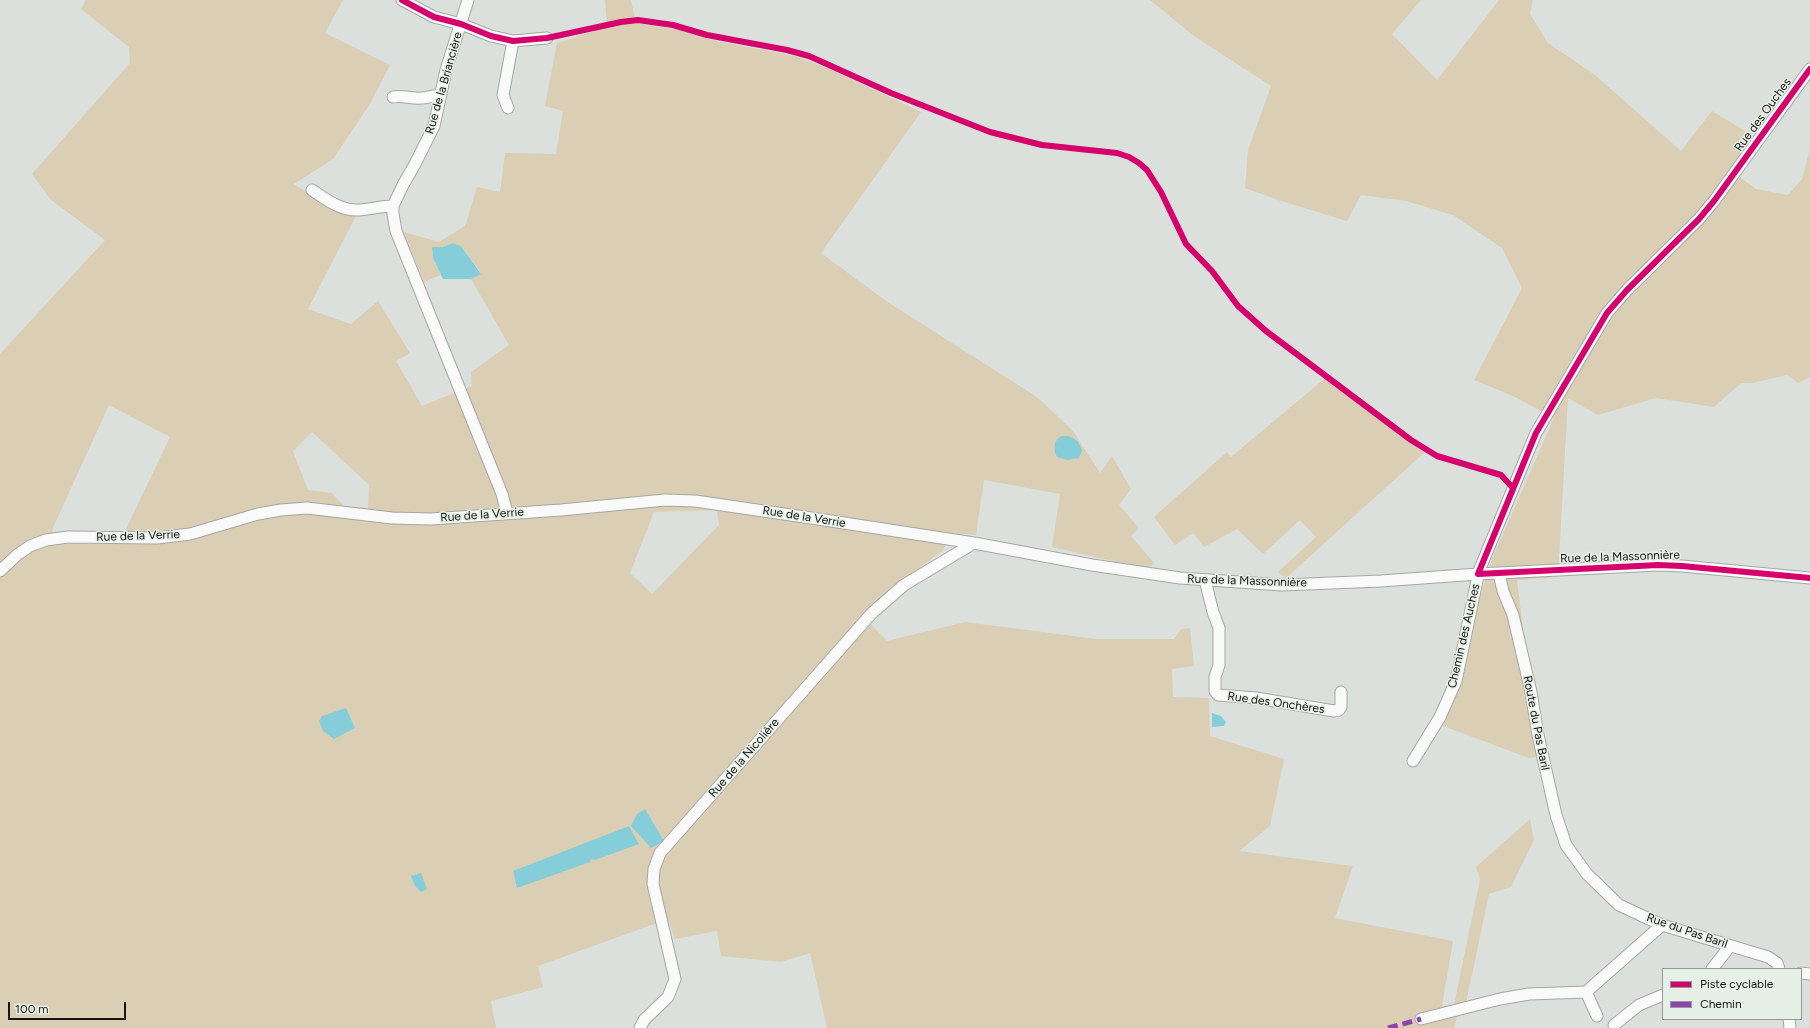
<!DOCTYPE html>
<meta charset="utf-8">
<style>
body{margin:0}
#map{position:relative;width:1810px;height:1028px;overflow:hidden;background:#dce0dc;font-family:Figtree,sans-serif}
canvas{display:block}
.legend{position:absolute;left:1662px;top:968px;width:140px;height:52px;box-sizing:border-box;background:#e7f0e7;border:1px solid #939993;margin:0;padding:5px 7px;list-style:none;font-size:12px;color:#141614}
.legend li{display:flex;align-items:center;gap:8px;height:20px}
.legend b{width:20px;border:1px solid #939993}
.scale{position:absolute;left:8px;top:1002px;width:118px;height:18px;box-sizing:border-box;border:2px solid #141614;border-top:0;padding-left:5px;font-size:12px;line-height:14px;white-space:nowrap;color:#141614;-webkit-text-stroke:3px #e7f0e7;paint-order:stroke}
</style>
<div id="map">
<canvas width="1810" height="1028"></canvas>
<ul class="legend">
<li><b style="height:5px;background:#d6006c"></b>Piste cyclable</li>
<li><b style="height:5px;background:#8e44ad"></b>Chemin</li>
</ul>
<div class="scale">100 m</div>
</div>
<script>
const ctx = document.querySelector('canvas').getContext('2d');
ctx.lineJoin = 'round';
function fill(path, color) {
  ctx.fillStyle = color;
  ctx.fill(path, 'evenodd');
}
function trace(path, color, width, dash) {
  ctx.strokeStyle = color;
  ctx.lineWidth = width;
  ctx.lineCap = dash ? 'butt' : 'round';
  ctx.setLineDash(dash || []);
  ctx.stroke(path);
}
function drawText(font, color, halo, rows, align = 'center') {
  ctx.font = font + ' Figtree,sans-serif';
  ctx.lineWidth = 3;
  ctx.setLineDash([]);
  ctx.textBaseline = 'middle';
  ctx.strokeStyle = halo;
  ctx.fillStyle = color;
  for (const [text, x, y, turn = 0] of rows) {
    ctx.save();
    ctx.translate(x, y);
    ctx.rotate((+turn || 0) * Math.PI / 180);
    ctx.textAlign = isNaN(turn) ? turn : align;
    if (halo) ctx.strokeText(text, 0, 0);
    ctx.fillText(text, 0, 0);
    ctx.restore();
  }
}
const green = new Path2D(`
 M86,0H343L325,33L390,65L370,104L333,159L294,184L329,207L356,216L308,309L351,324L378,301L410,353L396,361L422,406L472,386L471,372L509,345L471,279L481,273L461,246L453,243L432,250L435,263L441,275L424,282L404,232L439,242L465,226L477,187L500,192L505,153L556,154L563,111L545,106L557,43L607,27L605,0H631L636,23L680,30L711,40L795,56L827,68L921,112L821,253L886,301L1037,397L1073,431L1100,473L1112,456L1131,489L1119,505L1139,528L1131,536L1155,564L1144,568L1052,547L1060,494L984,480L976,535L953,533L943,550L869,607L862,615L887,641L965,622L1097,639H1174L1181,629L1190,628L1194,666L1172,669L1173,697L1209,698L1210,736L1284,759L1270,826L1239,851L1353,866L1335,918L1453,941L1442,1006L1454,1005L1480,879L1476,867L1530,819L1534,840L1511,887L1489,894L1466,1003L1461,1005L1454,1028H827L810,953L781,962L721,956L717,931L675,939L668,919L538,966L543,987L491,1001L496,1028H0V354L105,240L50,199L32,174L130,63L129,47L81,9ZM109,405L170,437L125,531L126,544H56L52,530ZM312,432L369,485L368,508L344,506L332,493L308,490L293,451ZM717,510L719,525L652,594L630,573L654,512Z
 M1150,0H1421L1392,34L1437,80L1499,0H1533L1530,14L1548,43L1595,75L1681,151L1712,111L1755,137L1736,174L1756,189L1788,195L1802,179L1810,149V377L1798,383L1787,375L1752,383H1741L1714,407L1656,398L1598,415L1568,398L1558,577L1517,580L1526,653L1546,756L1529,758L1443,726L1462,675L1478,603L1492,559L1554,418L1515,397L1474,380L1522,288L1502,248L1453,215L1406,201L1361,195L1347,221L1278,200L1245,188L1248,150L1271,86L1194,36Z
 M1324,379L1425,452L1286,578L1278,572L1316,537L1300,520L1263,554L1237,529L1204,547L1193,533L1175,545L1154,517L1227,452L1231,457Z`);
const water = new Path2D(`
 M453,243L461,246L481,274L471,279H443L433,258L432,247H442Z
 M1062,436C1072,434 1080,441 1082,451L1079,458L1067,460L1057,457C1053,449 1053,440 1062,436Z
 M346,708L355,728L334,739L323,731L319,721L322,716Z
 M1212,713L1221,716L1226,722L1224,726L1212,727Z
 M645,809L664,841L651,848L631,826L637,814Z
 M629,826L639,844L595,860L594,859L590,860V862L517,888L513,871Z
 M421,873L427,889L421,892L415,886L411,876Z`);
const minor = new Path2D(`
 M402,0L434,17L461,24L491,36L513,41L547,38
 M468,0L446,70L434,126L415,164L403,185L393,206V214L396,231L502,494L507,513
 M393,97C403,95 411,99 421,98C427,98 434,95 441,95
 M508,108L503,95L513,41
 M312,190C327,200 341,211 359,210C371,209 382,206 393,206
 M0,571L17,555L30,546L46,540L68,537L157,538L190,534L258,514L281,510L307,508L392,518L431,519L561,510L665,500L695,501L818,519L974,543L1092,565L1180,578L1282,585L1381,581L1478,574L1658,565L1682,566L1810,578
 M1499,574L1503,591L1513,615L1531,692L1538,735L1556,815L1566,845L1587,874L1619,905L1662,925L1768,957L1777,963L1779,969
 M1205,580L1213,612L1219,628V665L1215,677V691L1218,695L1256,698L1334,711L1339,710L1341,707V692
 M1413,761L1440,717L1456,681L1479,571L1536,433L1607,313L1627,290L1699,219L1714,201L1810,69
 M1712,969L1730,946
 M1801,973L1810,974
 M1597,1016L1586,992L1662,925
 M1421,1019L1500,999L1529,994L1586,992
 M1789,1019L1790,1028
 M1614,1025L1639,1005L1663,995
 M640,1028L644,1020L668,997L675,979L653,884L654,869L660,853L871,614L904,585L974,543`);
const quiet = new Path2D(`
 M1388,1028L1421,1019`);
const cycleway = new Path2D(`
 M402,0L434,17L461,24L491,36L513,41L547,38L621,22L638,20L673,25L707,35L787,50L809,56L891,93L990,132L1042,145L1117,153L1129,157L1139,163L1147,170L1161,192L1186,244L1212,271L1238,306L1266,331L1411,440L1437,456L1501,475L1513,488
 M1810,69L1714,201L1699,219L1627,290L1607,313L1536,433L1478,574L1658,565L1682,566L1810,578`);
const streetNames = [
 ["Rue de la Briancière",444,83,-74],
 ["Rue des Ouches",1763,115,-54],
 ["Rue de la Verrie",482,515,-4],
 ["Rue de la Verrie",804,517,9],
 ["Rue de la Verrie",138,536,-2],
 ["Rue de la Massonnière",1620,557,-2],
 ["Rue de la Massonnière",1247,581,2],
 ["Chemin des Auches",1464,636,-77],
 ["Rue des Onchères",1276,703,8],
 ["Route du Pas Baril",1536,723,79],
 ["Rue de la Nicolière",744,758,-49],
 ["Rue du Pas Baril",1687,931,19]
];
fill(green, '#daceb4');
fill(water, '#85ced9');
trace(minor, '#a4a7a4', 13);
trace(minor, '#fafafa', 11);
trace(quiet, '#8e44ad', 5, [10, 5]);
trace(cycleway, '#d6006c', 6);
drawText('12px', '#141614', '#e7f0e7', streetNames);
</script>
